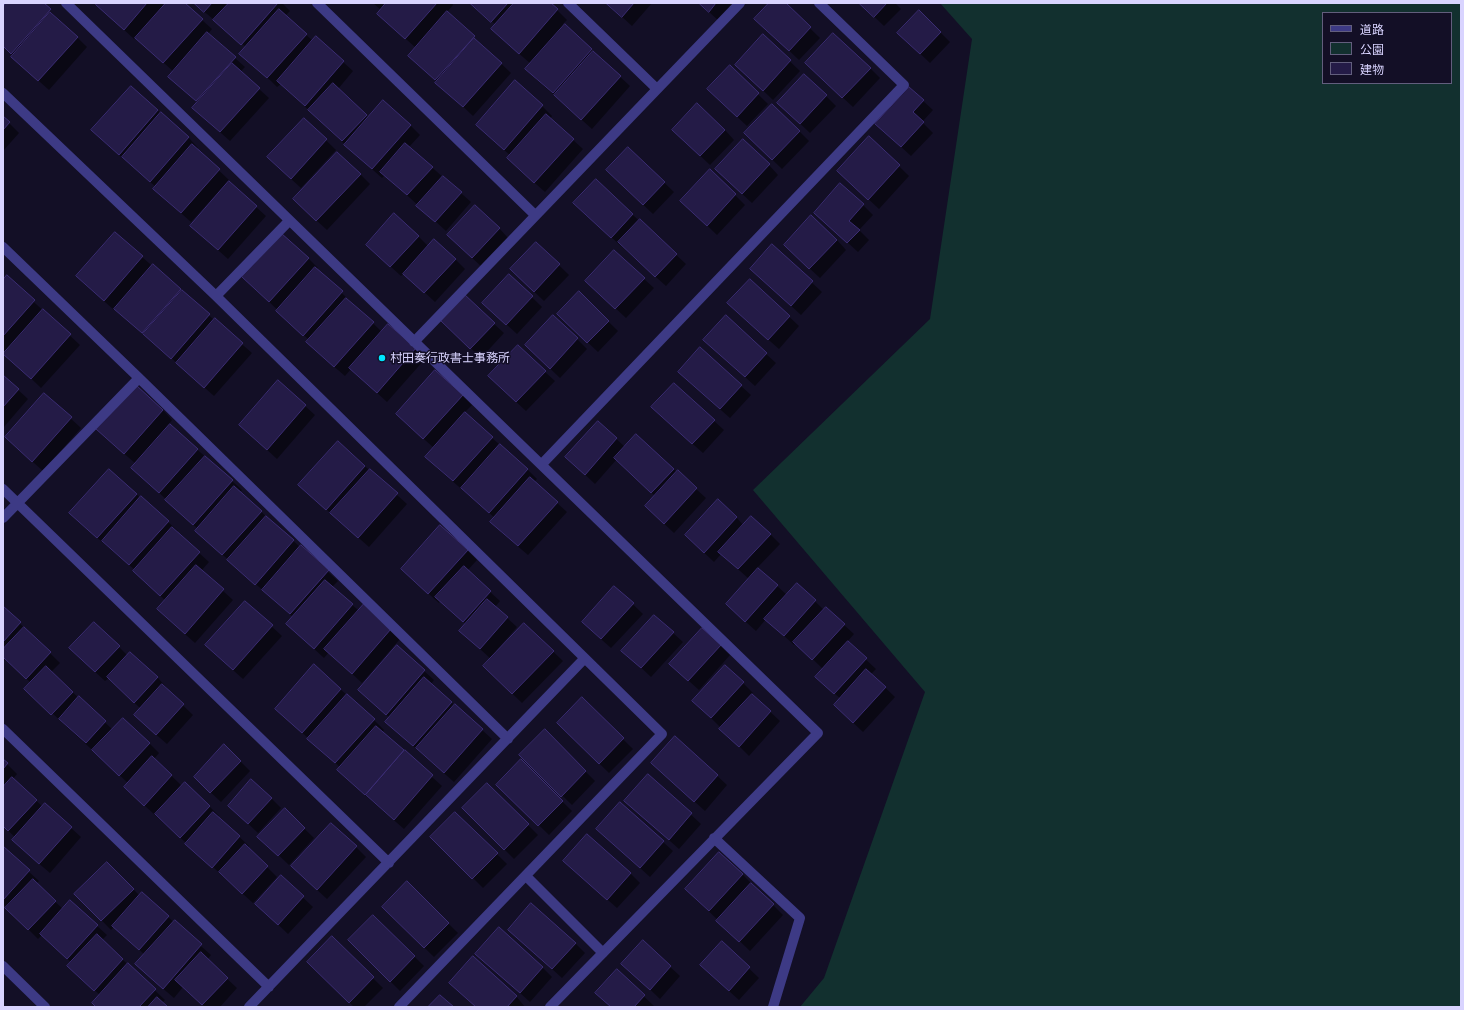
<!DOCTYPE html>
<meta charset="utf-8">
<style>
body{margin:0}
#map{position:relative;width:1464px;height:1010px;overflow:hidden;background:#130f26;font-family:Quicksand,"Noto Sans JP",sans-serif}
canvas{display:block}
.frame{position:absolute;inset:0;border:4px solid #d9d4ff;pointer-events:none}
.legend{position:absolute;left:1322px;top:12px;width:130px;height:72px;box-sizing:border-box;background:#130f26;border:1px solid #625e7d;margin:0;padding:5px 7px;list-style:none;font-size:12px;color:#d9d4ff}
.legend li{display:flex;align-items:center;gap:8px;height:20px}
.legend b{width:20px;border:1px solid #625e7d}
</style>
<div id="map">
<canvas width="1464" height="1010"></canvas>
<div class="frame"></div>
<ul class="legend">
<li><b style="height:5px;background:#3d3a85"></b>道路</li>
<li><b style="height:11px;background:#12302f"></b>公園</li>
<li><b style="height:11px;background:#241b47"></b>建物</li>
</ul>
</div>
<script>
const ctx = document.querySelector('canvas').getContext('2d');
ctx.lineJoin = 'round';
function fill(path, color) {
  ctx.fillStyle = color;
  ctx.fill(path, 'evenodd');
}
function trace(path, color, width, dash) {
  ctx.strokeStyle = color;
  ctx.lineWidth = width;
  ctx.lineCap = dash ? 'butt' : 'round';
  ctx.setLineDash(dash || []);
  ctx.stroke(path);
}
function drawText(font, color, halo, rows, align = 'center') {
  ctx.font = font + ' Quicksand,"Noto Sans JP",sans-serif';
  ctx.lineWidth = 3;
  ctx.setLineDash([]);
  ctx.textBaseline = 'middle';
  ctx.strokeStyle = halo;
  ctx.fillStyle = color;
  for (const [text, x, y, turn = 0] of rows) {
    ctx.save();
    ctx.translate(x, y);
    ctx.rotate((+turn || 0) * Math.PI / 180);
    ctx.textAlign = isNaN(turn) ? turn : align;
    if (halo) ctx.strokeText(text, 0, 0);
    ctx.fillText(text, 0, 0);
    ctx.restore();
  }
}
const green = new Path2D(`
 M940,3H1461V1007H800L824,978L925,692L753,490L930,319L972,39ZM1323,13H1451V83H1323Z`);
const shadow = new Path2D(`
 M3,3H42L87,47L49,90L22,66L3,46Z
 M99,3H183L212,29L208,34L245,67L240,72L269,98L230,141L203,117L198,103L179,86L174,72L135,37L134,39L107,14Z
 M194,3H282L290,11L285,16L313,41L343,62L353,71L338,89L369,118L410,125L420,135L409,147L471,202L446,231L385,175L382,178L355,154L281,84L277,87L271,81L249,61L246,47Z
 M373,3H452L453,5L447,12L511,73L473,116L419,65L416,48L388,23L381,10Z
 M471,3H550L567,20L563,24L630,86L592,129L536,79L531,64L502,39L496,25Z
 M607,3H652L632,26Z
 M699,3H735L719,21Z
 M770,3H784L820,38L799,60L765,28Z
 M860,3H895L901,9L884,26Z
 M919,11L950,42L930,63L908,42Z
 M763,36L800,71L773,100L746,74Z
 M730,67L768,104L747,126L718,99Z
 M870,68L880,78L853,107L816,73Z
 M515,82L542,106L552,116L550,119L583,149L545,192L518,168L511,156L487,135Z
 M131,87L189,138L198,148L197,150L229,180L191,222L164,198L156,187L102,140Z
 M826,96L836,106L810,133L788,112Z
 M923,101L933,110L922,122L933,133L911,156L886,133Z
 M773,105L809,141L782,169L745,133Z
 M3,117L19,133L3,151Z
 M304,119L336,150L301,188L278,167Z
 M673,130H725L734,140L710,165Z
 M869,137L909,176L879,209L848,180Z
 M628,148L674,192L653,214L617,180Z
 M769,165L778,175L752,203L726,179Z
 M710,170L745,205L717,235L691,210Z
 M360,174L370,184L327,230L304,209Z
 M596,181L686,264L666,286L584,213Z
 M863,205L873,215L859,230L869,240L858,252L815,213Z
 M256,207L266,216L228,259L191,226Z
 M499,228L508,238L482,267L458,245Z
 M418,236L429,247L455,259L465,269L435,302L404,273L401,276L377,254Z
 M837,240L846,250L820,278L795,255Z
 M536,243L569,275L544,301L521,279Z
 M772,246L822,292L801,315L761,278Z
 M142,257L252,353L214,396L115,308L114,310L87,286Z
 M308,258L318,268L317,269L382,332L415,349L425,359L387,402L351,369L345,376L317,352L309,340L243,277Z
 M509,275L542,307L517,334L493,312Z
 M7,277L80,345L41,388L3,351V282Z
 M644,279L654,288L626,318L596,290Z
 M750,280L799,326L779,349L738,313Z
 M579,293L618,331L598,352L568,324Z
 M494,324L504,333L481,358L451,329Z
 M577,339L587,349L560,378L536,355Z
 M715,350L766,354L776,363L755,386Z
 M545,372L555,381L526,411L499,386Z
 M3,376L28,399L3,428Z
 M689,382L741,386L751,395L730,418Z
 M44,394L81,428L43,471L16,447Z
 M462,395L472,405L464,413L527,469L537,479L534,482L567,512L528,555L501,532L495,518L436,467L434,448L407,424Z
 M305,406L315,415L277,459L250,434Z
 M163,410L172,420L169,424L232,481L242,490L240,492L271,521L338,581L332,587L359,611L364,606L400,639L362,683L329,652L324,658L297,633L293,617L206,540L198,529L141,476L136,464L128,457L106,437Z
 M662,417L714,421L724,430L703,453Z
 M598,422L625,447L636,435L706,498L674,533L656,516L655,496L617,459L595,484L576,466Z
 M338,442L407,504L369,547L309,494Z
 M136,494L168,522L178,531L177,533L209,562L201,571L233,600L195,643L168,619L166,601L144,581L135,570L80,523Z
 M736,517L744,526L770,534L780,544L757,568L787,595L797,584L824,610L844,625L854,634L847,642L876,669L871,674L895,697L863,732L845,715L841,699L826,686L823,669L796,643L794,645L766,619L756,631L737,614L749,579L721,554L714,562L696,545Z
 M467,550L477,560L467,571L500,601L495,607L517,627L496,651L497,652L524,624L563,661L522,703L484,666L491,659L470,640L466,624L440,601L439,603L412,579Z
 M615,587L643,614L611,648L593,632Z
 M245,602L282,636L243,679L216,655Z
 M3,607L60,663L51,672L113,730L149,743L159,753L154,759L182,786L209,806L219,816L218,817L249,846L248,848L277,877L253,903L135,797L128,783L26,689L31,683L6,659L3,662Z
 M702,629L730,655L699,690L680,673Z
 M673,633L683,642L651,677L633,660Z
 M119,647L128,656L130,653L158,678L167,688L166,689L193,715L167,744L145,725L141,709L109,678L105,681L80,658Z
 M314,665L374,720L384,730L382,732L442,786L404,829L348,780L338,770L341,768L286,718Z
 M424,671L434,680L431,684L492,739L454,782L396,731L390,718L369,699Z
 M743,683L753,693L751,694L780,721L749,756L703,710Z
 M582,699L633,749L609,773L558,723Z
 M545,731L595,781L572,805L521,755Z
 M675,737L727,785L705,811L662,772Z
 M3,760L17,774L13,779L43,807L71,828L81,837L50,873L23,850L16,838L3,826Z
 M240,761L250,771L221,802L205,787Z
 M521,761L572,811L549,835L498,785Z
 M648,775L701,824L679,849L635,810Z
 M487,784L538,835L514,859L463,808Z
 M271,798L281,808L258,833L239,815Z
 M285,810L314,838L289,865L269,846Z
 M455,813L507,864L483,888L432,837Z
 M597,829L663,842L673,851L650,877Z
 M3,845L7,852L39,881L36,884L63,909L97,926L107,935L102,940L165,1000L162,1003L166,1007H97L100,995L79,976L72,963L42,935L38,939L3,904Z
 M356,847L366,857L327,899L302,876Z
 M107,863L140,896L142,894L211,955L207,960L237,988L220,1007H205L183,987L174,998L146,974L145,955L114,927L111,930L76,894Z
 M574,870L630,873L640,883L617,908Z
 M742,874L783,915L750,951L696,899Z
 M281,877L313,907L288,934L266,913Z
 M407,883L458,933L434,957L383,907Z
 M373,916L424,966L400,991L349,940Z
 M509,930L575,943L585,953L562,978Z
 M332,938L383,988L364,1007H354L308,962Z
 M643,942L680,976L660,999L633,973Z
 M722,943L759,978L739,1000L711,975Z
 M477,954L542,967L552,977L530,1002Z
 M617,971L654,1006L653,1007H611L606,1003Z
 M516,996L525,1007H476Z`);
const building = new Path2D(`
 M6,3H44L51,9L11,54L3,46V7Z
 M97,3H147L124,30L96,5Z
 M166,3H185L203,19L163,63L135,38Z
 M194,3H212L204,12Z
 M229,3H278L241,45L213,20Z
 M386,3H437L405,39L377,14Z
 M470,3H508L491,22Z
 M514,3H551L558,9L519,54L491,29Z
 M606,3H634L622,17Z
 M699,3H716L709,12Z
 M769,3H786L811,27L789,51L754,19Z
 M859,3H887L874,17Z
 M279,9L307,34L267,78L239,54Z
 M919,10L941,32L920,54L897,33Z
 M447,11L475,36L435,80L408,56Z
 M50,12L78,37L38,81L11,57Z
 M565,24L592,49L553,93L525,69Z
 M207,32L236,57L196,101L168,77Z
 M833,33L871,68L842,98L805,63Z
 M763,34L791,60L763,91L735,65Z
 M316,36L344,61L305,106L277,81Z
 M474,38L502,63L463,107L435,83Z
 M593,51L621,76L581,120L554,95Z
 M232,63L260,88L220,132L192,108Z
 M730,65L759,93L737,117L707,89Z
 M804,74L827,95L800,124L777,103Z
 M515,80L543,105L504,150L476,125Z
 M333,83L367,115L342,141L308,110Z
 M131,86L158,110L119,155L91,130Z
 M909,87L924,100L913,112L924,122L901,147L875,124Z
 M383,100L411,125L372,169L344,145Z
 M697,103L725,130L700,156L672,130Z
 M772,104L800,131L772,160L744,133Z
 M161,112L189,137L150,182L122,157Z
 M546,114L574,139L534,183L507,158Z
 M3,116L10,122L3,130Z
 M304,118L327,139L291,179L267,157Z
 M869,136L900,165L868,200L837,171Z
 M743,139L770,164L742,194L715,169Z
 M405,143L433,167L407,195L380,172Z
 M192,144L220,169L181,213L153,189Z
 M628,147L665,182L643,205L606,170Z
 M337,152L361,174L316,221L293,199Z
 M710,169L736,194L707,226L680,201Z
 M443,176L462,192L435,222L416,206Z
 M596,179L633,214L611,238L573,203Z
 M229,181L257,206L218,250L190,226Z
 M840,183L864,204L849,221L860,230L847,243L814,213Z
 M475,205L500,228L472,258L447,235Z
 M394,213L419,236L390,267L366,245Z
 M811,215L837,240L809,269L784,245Z
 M640,219L677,254L655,277L618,242Z
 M115,232L143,256L104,301L76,276Z
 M281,233L309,258L269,302L242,277Z
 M434,239L456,259L424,293L403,274Z
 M536,242L560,264L534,292L510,269Z
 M772,244L813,281L791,306L750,269Z
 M614,250L645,278L615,309L585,281Z
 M153,264L181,289L142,333L114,309Z
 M315,267L343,291L303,336L276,311Z
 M509,274L533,296L506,325L482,303Z
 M7,275L35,300L3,336V280Z
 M750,279L790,316L768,340L727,303Z
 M182,290L210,314L171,359L143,334Z
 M579,291L609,321L587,343L557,314Z
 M464,294L495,323L470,349L440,320Z
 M346,298L374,322L334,367L306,342Z
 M43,309L71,334L31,379L3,354Z
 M553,315L578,338L550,369L525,345Z
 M726,315L767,353L745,377L703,340Z
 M215,318L243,343L204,388L176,363Z
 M388,324L416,348L377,393L349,368Z
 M518,345L546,371L516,402L488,376Z
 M700,347L742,385L720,409L678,372Z
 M435,370L463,395L423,439L396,414Z
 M3,375L19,389L3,407Z
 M278,380L306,405L267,450L239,425Z
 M674,383L715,420L692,444L651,407Z
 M136,385L163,410L124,454L96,429Z
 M44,393L72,417L32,462L5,437Z
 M465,412L493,437L453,481L425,457Z
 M598,421L617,438L585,475L565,457Z
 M170,424L198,449L159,493L131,468Z
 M636,434L674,469L651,493L614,458Z
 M338,441L365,466L326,510L298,485Z
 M500,444L528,469L489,513L461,488Z
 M205,456L233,480L193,525L165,500Z
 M109,469L137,494L97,538L69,513Z
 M370,469L398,493L358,538L330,513Z
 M678,470L697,488L664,524L645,506Z
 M530,477L558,502L518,546L490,522Z
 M234,486L262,511L222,555L195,531Z
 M141,496L169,521L129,565L102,541Z
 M718,499L737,517L704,553L685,535Z
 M266,516L294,540L255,585L227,560Z
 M751,516L771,534L738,569L718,552Z
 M440,525L468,550L428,594L401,569Z
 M172,527L200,552L160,596L133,571Z
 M301,545L329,570L290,614L262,590Z
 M196,565L224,589L185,634L157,609Z
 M464,566L491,591L463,622L435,597Z
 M758,568L778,585L745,622L726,604Z
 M325,580L353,604L314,649L286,624Z
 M797,583L816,600L784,636L764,619Z
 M614,586L634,603L601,639L582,622Z
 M487,599L508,617L480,649L459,631Z
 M245,601L273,625L233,670L205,645Z
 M364,604L391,629L352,674L324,649Z
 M3,606L21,622L3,642Z
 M826,607L845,624L812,660L793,642Z
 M654,615L674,632L641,668L621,651Z
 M94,622L120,646L95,672L69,648Z
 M524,623L554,651L512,694L483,666Z
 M24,627L51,652L26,679L3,657V649Z
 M702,628L721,645L688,681L669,664Z
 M848,641L867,658L834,694L815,677Z
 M397,645L425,670L386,715L358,690Z
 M130,652L158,677L134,703L107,677Z
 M314,664L341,689L302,733L275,709Z
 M725,665L744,682L711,718L692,701Z
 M46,666L73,692L51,715L24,689Z
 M866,669L886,687L853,723L834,705Z
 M424,677L452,702L413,746L385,722Z
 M162,684L184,704L156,735L134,715Z
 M347,694L375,719L335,763L307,739Z
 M752,694L771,711L739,747L719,729Z
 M79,696L106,721L86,743L59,719Z
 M582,697L624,738L599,764L557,723Z
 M455,704L483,729L444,773L416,748Z
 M123,718L150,743L119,776L92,750Z
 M376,726L404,750L365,795L337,770Z
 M545,729L586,771L561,797L519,755Z
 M675,736L718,775L694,802L651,763Z
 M224,744L241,761L210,793L194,777Z
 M405,750L433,775L394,820L366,795Z
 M152,756L172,775L144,806L124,787Z
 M3,759L8,763L3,769Z
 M521,759L563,801L538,826L496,785Z
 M648,774L692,813L669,840L624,801Z
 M12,777L37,800L8,831L3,826V787Z
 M251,779L272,798L248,824L228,806Z
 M185,782L210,806L180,838L155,814Z
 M487,783L529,824L504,850L462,808Z
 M620,802L664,841L640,868L596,829Z
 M45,803L72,827L39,864L12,840Z
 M285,808L305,828L278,856L257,837Z
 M213,812L240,836L212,868L185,844Z
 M455,812L498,853L472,879L430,837Z
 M331,823L357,846L317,890L291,866Z
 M587,834L631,873L607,900L563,861Z
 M245,844L268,866L242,894L219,872Z
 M3,846L30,870L3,900Z
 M719,852L743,874L709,911L685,889Z
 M107,862L134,889L101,921L74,894Z
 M281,875L304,896L278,925L255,904Z
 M33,879L56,901L28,930L5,908Z
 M407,881L449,923L424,948L382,907Z
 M751,883L774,904L739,942L716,921Z
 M142,892L169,916L139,950L112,926Z
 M70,900L98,925L67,959L40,934Z
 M531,903L576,943L552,969L508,930Z
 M373,915L415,956L390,982L348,940Z
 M175,920L202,944L163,989L135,964Z
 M499,927L543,967L520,993L475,954Z
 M97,934L123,959L94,991L67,966Z
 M332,936L374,977L349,1003L307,962Z
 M643,940L671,966L650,990L621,964Z
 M722,941L750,967L729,991L700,965Z
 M201,952L228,978L202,1005L175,980Z
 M473,956L517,996L507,1007H476L449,983Z
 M128,963L156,989L139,1007H96L92,1003Z
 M617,969L645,995L634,1007H611L595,993Z
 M440,995L454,1007H428Z
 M157,997L168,1007H148Z`);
const street = new Path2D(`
 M66,3C315,248 568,489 818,733L550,1007
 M317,3L535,215
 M568,3L657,89
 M3,93L216,296L662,734L399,1007
 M3,247L139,378L508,739
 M216,296L288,222
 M414,342L740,3
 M542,464L904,85L819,3
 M3,489L389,863
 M3,518L139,378
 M3,729L269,987
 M714,838L800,918L773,1007
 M526,876L603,953
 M3,966L45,1007
 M249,1007L584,659`);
const markers = [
 [382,358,4,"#00e5ff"]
];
const poiNames = [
 ["村田奏行政書士事務所",390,358]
];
fill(green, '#12302f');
fill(shadow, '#0007');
fill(building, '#241b47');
trace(building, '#3b2d73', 1);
trace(street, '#3d3a85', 10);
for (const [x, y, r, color] of markers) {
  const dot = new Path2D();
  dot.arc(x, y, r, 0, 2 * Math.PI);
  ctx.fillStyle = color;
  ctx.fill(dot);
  trace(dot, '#130f26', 1.5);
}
drawText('12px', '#d9d4ff', '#130f26', poiNames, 'left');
</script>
